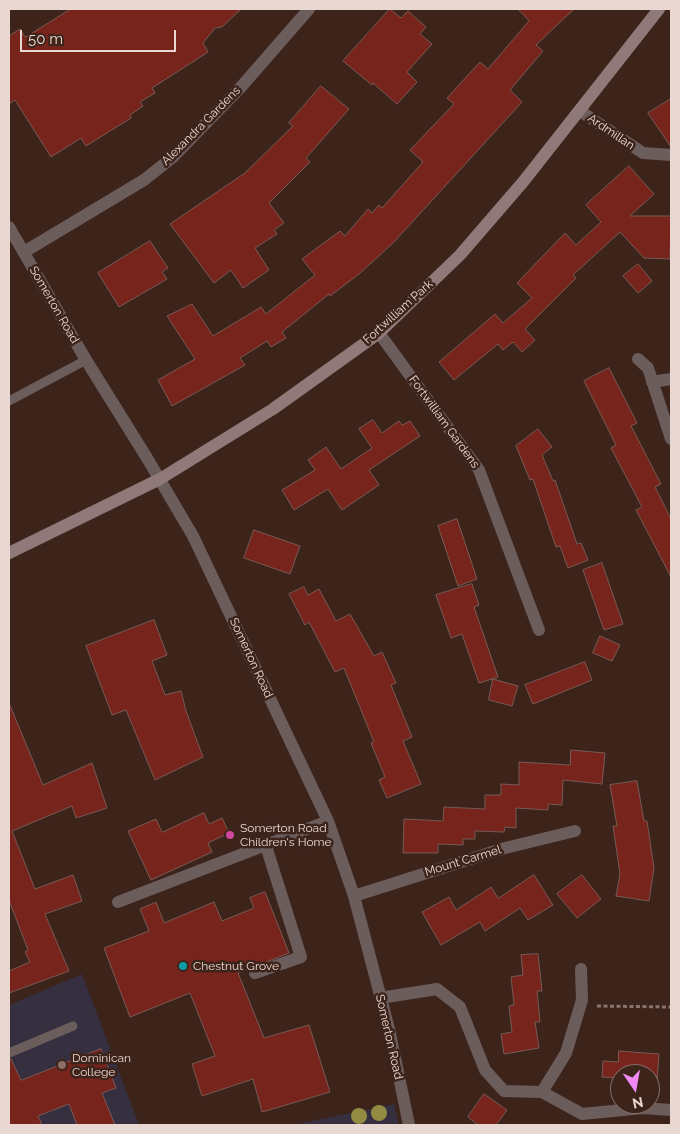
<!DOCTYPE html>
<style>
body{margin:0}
#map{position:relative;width:680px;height:1134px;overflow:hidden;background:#3d241b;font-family:Raleway,sans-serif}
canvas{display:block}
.frame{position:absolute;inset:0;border:10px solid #e9d8d1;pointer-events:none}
.north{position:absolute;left:610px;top:1064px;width:50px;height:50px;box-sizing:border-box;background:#3d241b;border:1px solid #826c64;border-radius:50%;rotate:168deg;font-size:14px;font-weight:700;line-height:20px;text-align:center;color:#e9d8d1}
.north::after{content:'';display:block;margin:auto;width:18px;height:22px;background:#f18af4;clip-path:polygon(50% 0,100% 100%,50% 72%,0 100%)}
.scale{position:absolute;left:20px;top:30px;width:156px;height:22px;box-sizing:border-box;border:2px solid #e9d8d1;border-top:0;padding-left:6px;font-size:15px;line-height:18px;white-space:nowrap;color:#e9d8d1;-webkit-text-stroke:4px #3d241b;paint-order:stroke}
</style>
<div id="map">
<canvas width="680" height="1134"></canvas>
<div class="frame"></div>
<div class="north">N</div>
<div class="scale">50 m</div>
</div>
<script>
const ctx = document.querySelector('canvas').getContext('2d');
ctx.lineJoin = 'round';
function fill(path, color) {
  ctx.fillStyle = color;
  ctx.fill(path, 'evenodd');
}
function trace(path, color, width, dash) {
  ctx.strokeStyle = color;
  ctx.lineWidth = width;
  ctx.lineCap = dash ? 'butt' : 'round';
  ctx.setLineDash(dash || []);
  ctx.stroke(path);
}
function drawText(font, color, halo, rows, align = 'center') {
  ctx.font = font + ' Raleway,sans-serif';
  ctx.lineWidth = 5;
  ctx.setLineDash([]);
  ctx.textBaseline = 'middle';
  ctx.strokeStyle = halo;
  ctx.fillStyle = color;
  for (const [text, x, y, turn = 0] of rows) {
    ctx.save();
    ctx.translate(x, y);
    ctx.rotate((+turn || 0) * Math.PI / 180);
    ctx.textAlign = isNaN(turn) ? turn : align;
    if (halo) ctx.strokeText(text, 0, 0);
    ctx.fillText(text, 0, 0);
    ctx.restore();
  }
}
const education = new Path2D(`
 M82,974L139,1125H9V1005Z
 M394,1104L399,1125H293Z`);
const building = new Path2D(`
 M71,9H241L222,27L215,28L203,43L208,52L152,88L155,93L140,102L143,106L130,115L131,118L86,146L81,138L51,157L15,100L9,104V36L20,29L25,37Z
 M390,9L401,18L408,11L426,27L420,34L432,44L407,72L417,82L397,104L373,83L372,85L343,61Z
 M518,9H574L536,45L543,51L510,90L522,102L393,243L359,274L330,296L329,294L282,332L286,338L271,347L267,341L240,358L245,365L172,406L158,380L195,359L167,316L192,304L213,336L261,307L266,314L315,275L302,259L340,231L345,236L368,209L372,213L379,205L382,208L423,162L410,150L454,104L447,98L480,62L488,69L529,21Z
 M321,86L349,109L306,158L310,162L269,203L284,223L274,230L277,234L255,248L269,270L243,288L231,270L214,283L170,224L245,173L293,126L289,123Z
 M671,99V147L648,113Z
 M629,166L654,194L630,216H671L670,259L644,258L620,232L573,275L576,278L525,329L535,340L522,352L513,342L503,350L498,344L454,380L439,362L495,314L503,323L532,298L517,283L565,233L576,245L601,222L586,205Z
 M150,241L168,268L162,272L167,279L119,307L98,273Z
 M638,264L652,281L638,293L623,276Z
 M609,368L637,423L631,426L661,484L655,487L671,519V577L636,510L642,507L611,448L616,445L584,381Z
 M373,420L382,433L399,421L402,425L410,421L420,436L369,470L379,485L342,510L328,489L294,510L282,490L315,470L308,460L326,447L341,469L372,448L359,429Z
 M538,429L552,447L542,455L553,481L555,480L577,544L581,543L588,560L568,568L560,546L556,547L533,479L530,480L516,446Z
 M457,519L477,579L458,586L438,526Z
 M254,530L300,546L290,574L244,558Z
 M602,563L623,624L604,630L583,570Z
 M472,584L479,605L474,607L498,677L479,683L462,634L451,638L436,595Z
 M304,587L308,595L319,589L336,621L350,614L374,656L382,652L396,683L391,685L412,737L403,741L421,784L387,798L379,780L385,777L371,743L374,742L344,668L335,672L309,622L305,625L289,594Z
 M154,620L167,655L152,661L165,695L181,691L186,711L203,757L155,780L126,710L112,715L86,646Z
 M600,636L620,645L612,661L593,653Z
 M585,662L592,680L533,704L525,685Z
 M493,679L518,686L512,706L489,700Z
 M9,703L43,785L92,763L107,808L76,818L72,806L12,831L35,889L73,875L82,901L45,914L69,971L9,993V971L30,962L25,952L28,950L9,900Z
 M571,750L605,753L602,784L563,780L562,805L548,804V810L516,808V828L505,827L504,832L475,831V839H463V845L438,844V853H403L404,819L443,821L444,807L485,809V795H501V784L519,785V762L570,765Z
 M637,781L644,821H647L654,868L649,901L616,896L620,874L613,826H617L610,785Z
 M204,813L209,824L222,818L229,833L208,843L212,852L151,880L128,831L156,819L162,832Z
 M534,875L553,905L528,920L520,908L485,931L480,922L441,945L422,912L449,897L456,910L491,887L498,898Z
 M582,875L601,899L577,918L557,894Z
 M265,892L289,953L238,973L264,1038L309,1025L330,1092L262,1112L253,1079L202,1096L192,1064L215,1056L190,993L130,1017L104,948L149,931L140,909L156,902L164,923L214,902L222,921L254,908L250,898Z
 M538,954L542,991H537L540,1022H535L539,1048L504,1054L501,1034L512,1032L509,1006L514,1005L511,977L523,975L521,955Z
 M101,1049L116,1088L102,1093L115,1125H77L69,1104L38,1116L42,1125H9V1059H11L21,1080Z
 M619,1051L659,1054L657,1081L650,1080V1074H620V1078L602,1077L603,1061L618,1062Z
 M484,1094L507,1110L496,1125H478L468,1117Z`);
const path = new Path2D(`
 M597,1006L671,1007`);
const lane = new Path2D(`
 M9,401L86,360
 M9,1053L73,1026`);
const street = new Path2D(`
 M580,111L643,153L671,155
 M9,227L86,360L147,458L193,536L328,821L354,896L389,1029L409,1125
 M24,252L144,180L173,157L241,87L309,9
 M379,333L479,470L539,630
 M638,359L648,368L671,439
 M652,382L671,379
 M354,896L505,848L575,831
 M118,902L328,821
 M255,973L301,957L266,846
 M380,998L437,989L460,1007L485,1070L504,1091L542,1092L582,1114L643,1108L671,1110
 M542,1092L566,1053L582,1000L581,969`);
const secondary = new Path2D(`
 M9,553L160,479L273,409L379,333L460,255L523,182L659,9`);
const trees = [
 [379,1113],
 [359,1116]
];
const markers = [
 [230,835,5,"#d1479c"],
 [183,966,5,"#0f9aa8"],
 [62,1065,5,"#8d6e63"]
];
const streetNames = [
 ["Alexandra Gardens",201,126,-45],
 ["Ardmillan",611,132,34],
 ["Somerton Road",54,305,60],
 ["Fortwilliam Park",398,312,-42],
 ["Fortwilliam Gardens",444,422,54],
 ["Somerton Road",251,658,65],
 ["Mount Carmel",463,861,-17],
 ["Somerton Road",389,1037,77]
];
const poiNames = [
 ["Somerton Road",240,828],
 ["Children's Home",240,842],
 ["Chestnut Grove",193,966],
 ["Dominican",72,1058],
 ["College",72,1072]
];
fill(education, '#352f40');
fill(building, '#77241c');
trace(building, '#795a55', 1);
trace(path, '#8a756d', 3, [4, 2.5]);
trace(lane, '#6c5d5d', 9);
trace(street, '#6c5d5d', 12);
trace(secondary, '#907979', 12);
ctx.fillStyle = '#948b42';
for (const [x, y] of trees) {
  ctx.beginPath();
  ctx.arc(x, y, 8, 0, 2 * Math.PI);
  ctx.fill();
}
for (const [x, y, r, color] of markers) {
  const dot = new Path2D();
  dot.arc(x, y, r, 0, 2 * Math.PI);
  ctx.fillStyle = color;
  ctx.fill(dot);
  trace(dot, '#3d241b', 2);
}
drawText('12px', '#e9d8d1', '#3d241b', streetNames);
drawText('12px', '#e9d8d1', '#3d241b', poiNames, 'left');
</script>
